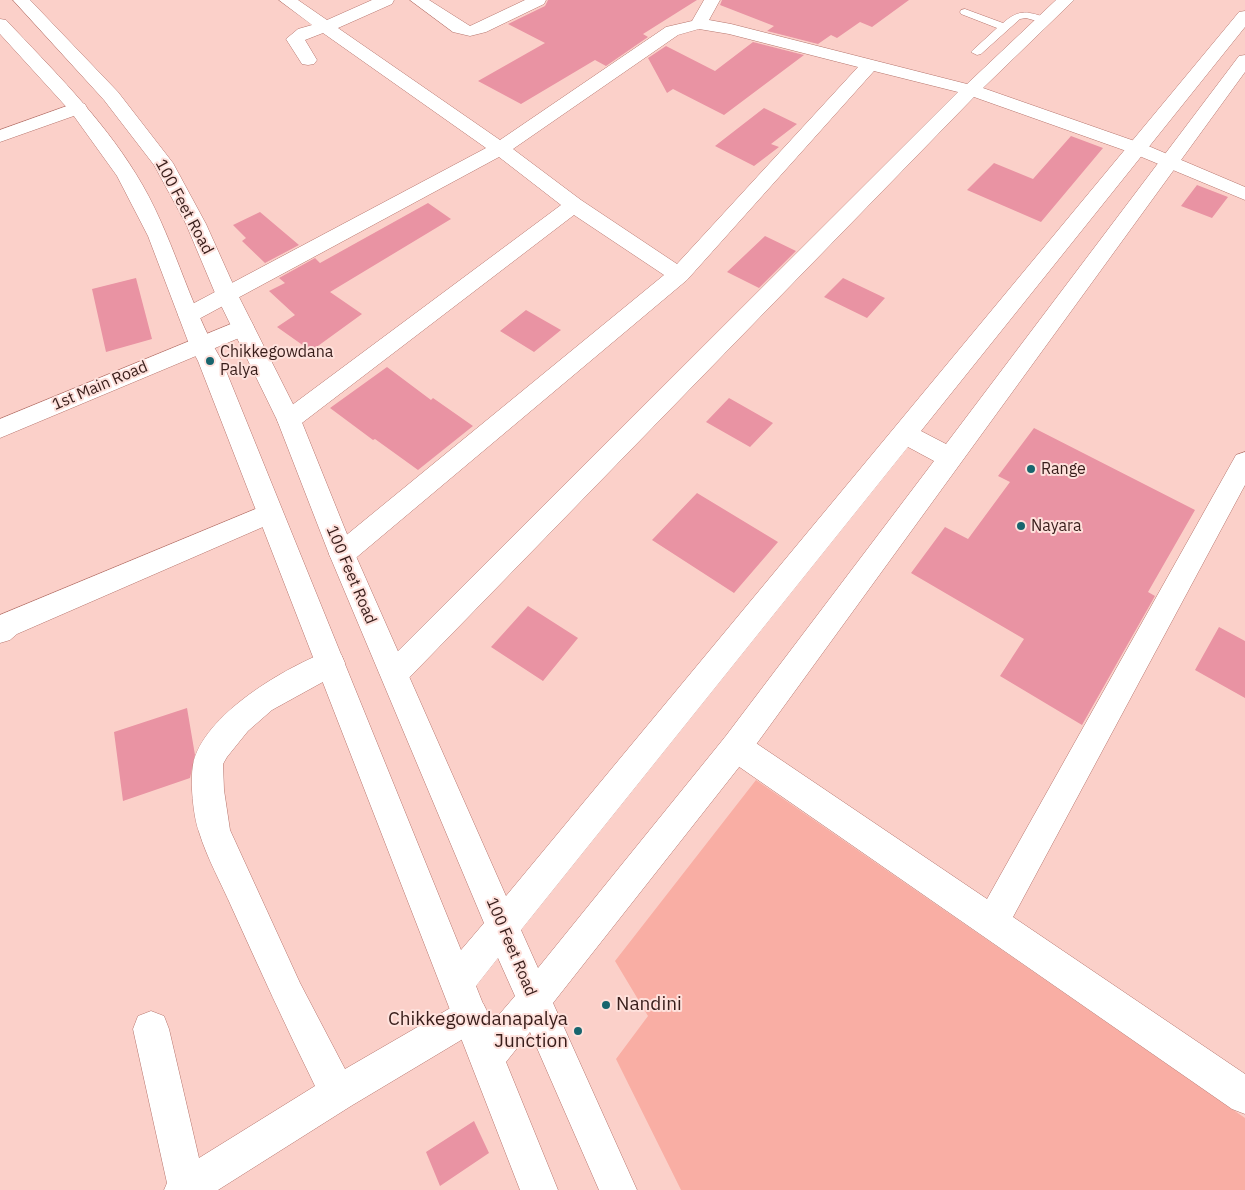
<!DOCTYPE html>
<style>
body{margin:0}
canvas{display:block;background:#fbd0c9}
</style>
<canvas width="1245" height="1190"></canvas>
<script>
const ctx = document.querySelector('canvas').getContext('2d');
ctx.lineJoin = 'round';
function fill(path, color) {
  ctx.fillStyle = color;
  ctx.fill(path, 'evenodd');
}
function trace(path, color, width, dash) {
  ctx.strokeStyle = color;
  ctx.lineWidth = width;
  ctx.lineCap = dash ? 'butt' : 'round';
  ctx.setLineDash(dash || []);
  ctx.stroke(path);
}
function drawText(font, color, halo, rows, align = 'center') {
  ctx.font = font + ' "IBM Plex Sans",sans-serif';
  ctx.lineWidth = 4;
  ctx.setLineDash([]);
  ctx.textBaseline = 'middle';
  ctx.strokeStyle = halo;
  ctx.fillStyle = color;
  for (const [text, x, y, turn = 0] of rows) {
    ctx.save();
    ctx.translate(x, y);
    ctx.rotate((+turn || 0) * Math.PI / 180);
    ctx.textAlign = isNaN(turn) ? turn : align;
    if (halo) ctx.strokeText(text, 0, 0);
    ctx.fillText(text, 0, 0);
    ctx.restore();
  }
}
const green = new Path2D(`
 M756,780L1245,1118V1190H681L616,1059L648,1016L615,961Z`);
const building = new Path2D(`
 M548,0H697L643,34L648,37L606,66L595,60L521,104L478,81L545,43L508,24L545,6Z
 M722,0H909L872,27L860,22L837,38L831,35L818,44L767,31L774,26L720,5Z
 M753,42L804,55L724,115L673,89L667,93L648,58L666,46L715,71Z
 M764,108L797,124L771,144L779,147L754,166L715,146Z
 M1071,136L1103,148L1041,222L967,190L994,163L1033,179Z
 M1197,185L1228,197L1212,218L1181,206Z
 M428,203L451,219L330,292L362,314L311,351L277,327L295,315L269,291L285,283L279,278L315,258L320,263Z
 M260,212L299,245L265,263L242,241L246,238L233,225Z
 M765,236L796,251L759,288L727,272Z
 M136,278L152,339L106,352L92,289Z
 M843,278L885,298L867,318L824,297Z
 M526,310L561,330L534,352L500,331Z
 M387,367L431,400L433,398L473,426L418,470L375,439L373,440L330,408Z
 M729,398L773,423L750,447L706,422Z
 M1034,428L1195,510L1148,592L1155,596L1082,725L1000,676L1024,639L911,573L945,527L968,539L1010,482L998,476Z
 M697,493L778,542L734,593L652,540Z
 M528,606L578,638L543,681L491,647Z
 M1219,627L1245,641V698L1195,670Z
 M187,708L195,755L190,778L123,801L114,732Z
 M474,1121L489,1153L440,1186L426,1152Z`);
const service = new Path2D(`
 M965,9L1003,23C1020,8 1028,12 1048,18L1049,20L1044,23L1026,18L1020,19L981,54L977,55L971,52L973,50L997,28L961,14L960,12L961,10Z`);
const minor = new Path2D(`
 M279,0H298L327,20L372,0H394L392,4L338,28L500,140L666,27L692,21L704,0H720L709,20L731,24L967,84L1056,0H1074L983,88L1146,145L1245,187V200L1132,153L974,97L404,683L394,687L384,683L380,674L384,665L958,92L874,71L687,280L351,562L342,565L333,562L329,554L333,546L664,275L574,215L298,426L289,429L280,426L277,420L280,414L561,205L499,157L197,320L189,323L181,320L178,315L181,310L486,148L323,33L305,40L317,60L314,64L308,65L302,64L286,39L298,29L312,25ZM699,29L729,34L858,67L677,264L581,200L513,149L678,35Z
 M410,0H429L470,26L525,0H546L544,4L486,32L470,36L453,32Z
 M78,102L85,104L87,108L85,112L0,142V130Z
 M1245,452V485L1013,917L1245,1074V1114L1232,1109L725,757L721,747L725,737L736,733L747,737L987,899L1236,455Z
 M270,503L279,506L283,513L279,520L17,634L10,640L0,643V615Z
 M331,650L341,654L345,663L341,672L272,710L248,731L227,757L223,764L224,790L230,830L300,983L345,1069L459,1003L471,997L483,1003L489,1015L483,1027L351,1106L218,1190H164L167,1183L133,1029L138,1016L151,1011L164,1016L169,1029L199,1158L315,1086C286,1027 259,968 232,908C221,883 207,858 199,832C193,816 190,781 193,765C202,715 287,666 331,650Z`);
const tertiary = new Path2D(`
 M243,319L251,321L254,327L251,333L0,438V419Z`);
const secondary = new Path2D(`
 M13,0H30L118,92L173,163L206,224L237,293L301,420L355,554L506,896L1239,12L1245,11V27L921,431L946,444L1239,56L1245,55V72L747,757L553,1003L637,1190H599L530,1032L506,1062L558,1190H520L198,361L189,344L148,236L117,176L71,112L0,34V19L6,20C52,69 101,117 136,174C173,233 187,302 222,361L461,950L484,923L329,554L277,420L215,293L186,224L154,165L104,100ZM908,447L934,461L725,737L538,968L521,930ZM498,958L515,996L491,1024L476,986Z`);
const markers = [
 [210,361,5,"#18656e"],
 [1031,469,5,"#18656e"],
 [1021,526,5,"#18656e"],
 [606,1005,5,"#18656e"],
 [578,1031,5,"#18656e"]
];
const streetNames = [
 ["100 Feet Road",184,207,62],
 ["1st Main Road",100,386,-23],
 ["100 Feet Road",351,575,67],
 ["100 Feet Road",511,947,67]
];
const poiNames = [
 ["Chikkegowdana",220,352],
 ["Palya",220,370],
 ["Range",1041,469],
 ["Nayara",1031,526]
];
const nearPoinames = [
 ["Nandini",616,1005],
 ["Chikkegowdanapalya",568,1020,"right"],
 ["Junction",568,1042,"right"]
];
fill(green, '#f9aea4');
fill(building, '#e993a3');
trace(service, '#b5746c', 1);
trace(minor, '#b5746c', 1);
trace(tertiary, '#b5746c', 1);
trace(secondary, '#b5746c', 1);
fill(service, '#fff');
fill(minor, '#fff');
fill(tertiary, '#fff');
fill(secondary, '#fff');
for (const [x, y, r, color] of markers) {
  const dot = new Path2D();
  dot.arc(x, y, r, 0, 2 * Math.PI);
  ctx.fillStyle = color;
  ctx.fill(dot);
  trace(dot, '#fee1dc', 2);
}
drawText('16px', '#381d1a', '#fee1dc', streetNames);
drawText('16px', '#381d1a', '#fee1dc', poiNames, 'left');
drawText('19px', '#381d1a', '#fee1dc', nearPoinames, 'left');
</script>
